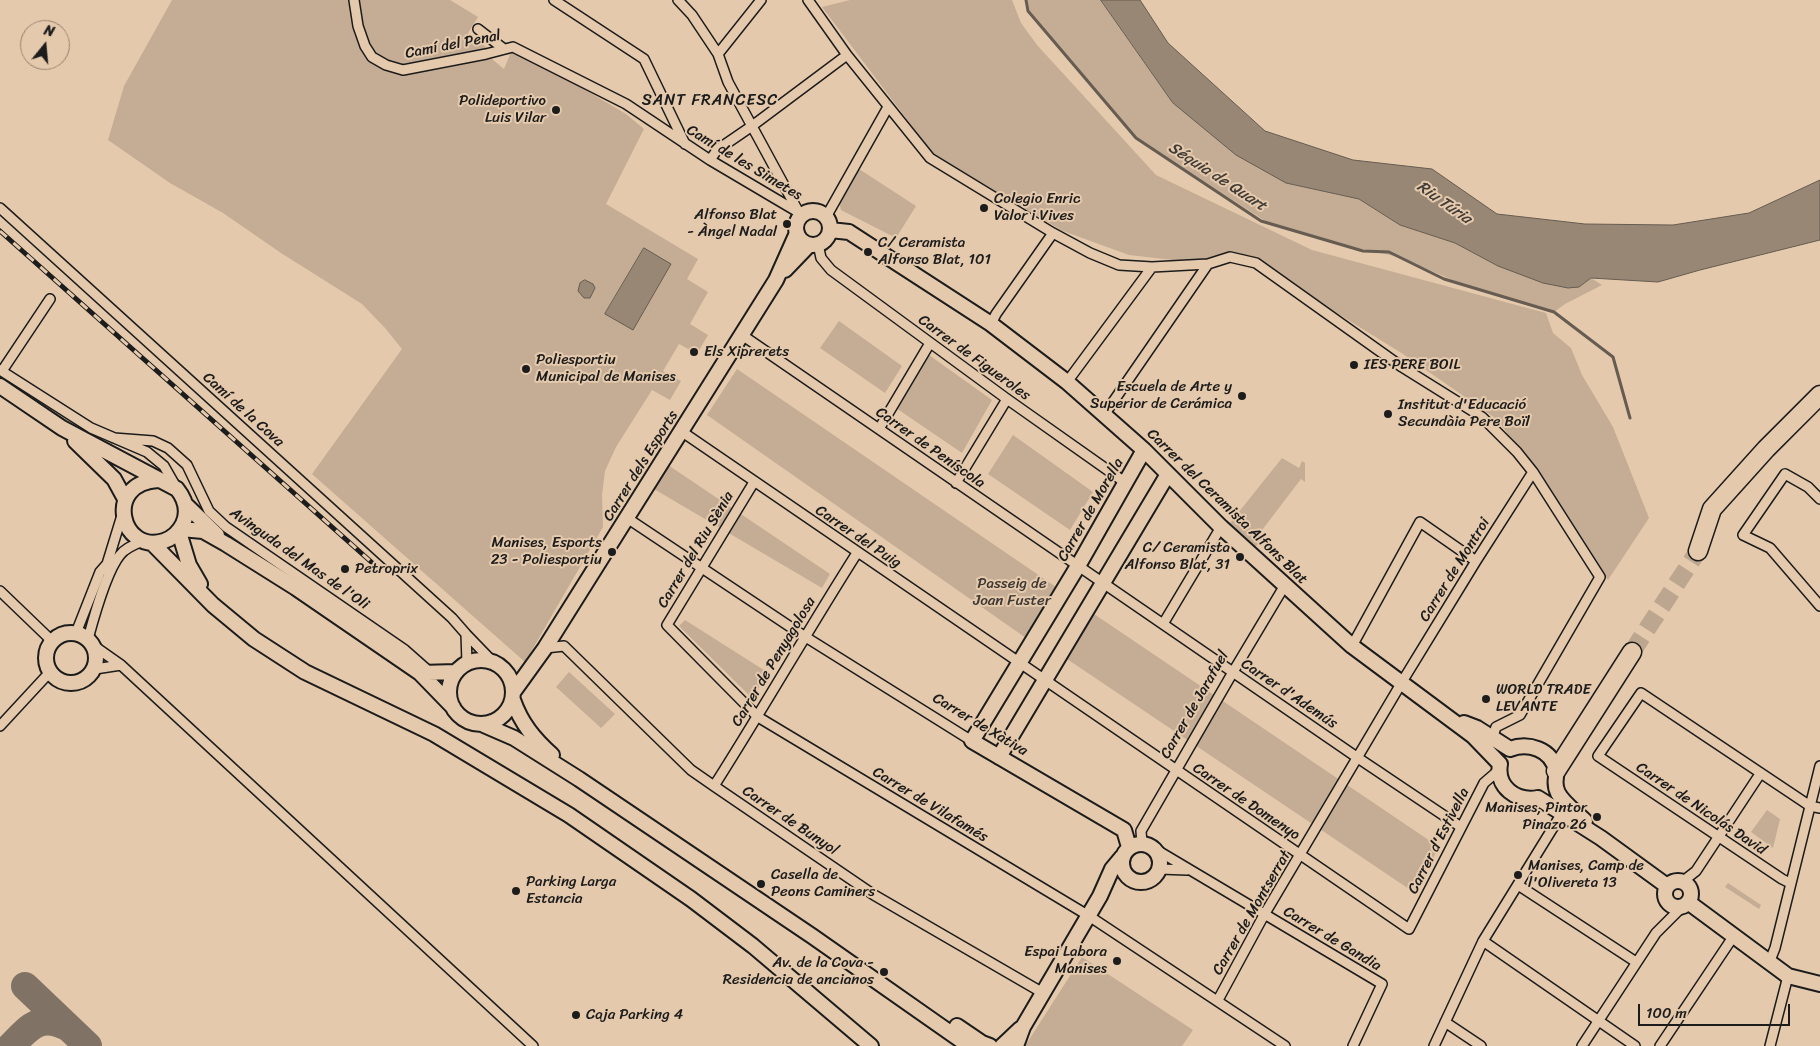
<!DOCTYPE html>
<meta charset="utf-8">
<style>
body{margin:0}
#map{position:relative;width:1820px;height:1046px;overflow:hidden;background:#e5c9ac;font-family:Sriracha,sans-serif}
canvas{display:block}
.north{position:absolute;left:20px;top:20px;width:50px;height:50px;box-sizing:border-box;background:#e5c9ac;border:1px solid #958472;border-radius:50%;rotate:17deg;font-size:14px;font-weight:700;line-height:20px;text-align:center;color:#1c1c1c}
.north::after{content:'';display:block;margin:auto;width:18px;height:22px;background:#1c1c1c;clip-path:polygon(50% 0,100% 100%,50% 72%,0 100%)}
.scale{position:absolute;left:1638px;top:1004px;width:152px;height:22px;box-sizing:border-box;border:2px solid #1c1c1c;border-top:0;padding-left:6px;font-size:15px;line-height:18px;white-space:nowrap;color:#1c1c1c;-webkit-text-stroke:4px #e5c9ac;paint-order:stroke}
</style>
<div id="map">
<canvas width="1820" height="1046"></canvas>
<div class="north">N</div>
<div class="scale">100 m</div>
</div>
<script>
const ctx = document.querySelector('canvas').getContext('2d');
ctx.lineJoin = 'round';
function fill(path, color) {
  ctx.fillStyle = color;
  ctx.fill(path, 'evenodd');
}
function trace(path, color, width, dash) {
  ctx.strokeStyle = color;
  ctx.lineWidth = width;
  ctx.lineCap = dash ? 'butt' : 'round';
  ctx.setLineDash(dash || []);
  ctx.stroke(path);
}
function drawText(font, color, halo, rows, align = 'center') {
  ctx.font = font + ' Sriracha,sans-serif';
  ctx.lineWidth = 4;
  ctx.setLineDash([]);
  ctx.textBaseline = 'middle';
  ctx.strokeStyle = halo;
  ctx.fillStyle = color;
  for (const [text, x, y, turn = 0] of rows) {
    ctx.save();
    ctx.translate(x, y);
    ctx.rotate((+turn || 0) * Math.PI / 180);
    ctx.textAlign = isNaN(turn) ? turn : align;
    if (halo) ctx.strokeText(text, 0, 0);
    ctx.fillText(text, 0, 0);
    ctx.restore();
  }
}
const green = new Path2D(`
 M172,0H450L478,17L468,33L490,50L486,54L504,69L513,47L626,114L644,129L606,204L698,259L687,279L708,292L690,324L708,335L697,354L679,344L663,371L681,381L670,400L652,390L616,447L605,471L602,495L603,527L525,662L312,474L402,349L385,328L362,304L281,253L223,213L170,183L108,140L124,86Z
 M850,0H1012L1021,23L1037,45L1156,175L1312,250L1546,313L1553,333L1571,348L1582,375L1613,427L1649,518L1608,580L1498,420L1403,354L1256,263L1230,257L1208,264L1129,255L1063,231L933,154L822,7Z
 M1026,0H1101L1173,103L1286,183L1359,199L1400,225L1455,243L1498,266L1579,287L1591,278L1602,285L1565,304L1554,312L1462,284L1399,257L1338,244L1270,224L1136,138L1028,11Z
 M859,169L916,206L896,238L841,210L839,201Z
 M839,321L902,366L885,393L820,348Z
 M929,355L992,400L962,453L896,408Z
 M737,369L1056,587L1026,638L707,415Z
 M1013,435L1093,492L1070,530L988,474Z
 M1282,458L1299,468L1302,461L1305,463V482L1301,479L1259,534L1264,539L1254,548L1230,523Z
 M668,465L830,574L822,588L654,489Z
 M1091,612L1439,847L1415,893L1064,657Z
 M685,620L767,672L753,699L679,626Z
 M569,672L615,714L601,728L556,687Z
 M1767,810L1780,819L1773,848L1751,832Z
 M1728,883L1761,905L1759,909L1725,887Z
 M1082,957L1193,1030L1182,1046H1025Z`);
const water = new Path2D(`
 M1101,0H1140L1168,43L1265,131L1353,160L1432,169L1497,214L1585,224L1673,225L1749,213L1820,180V240L1700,270L1658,282L1591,278L1579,287L1568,288L1543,283L1498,266L1455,243L1400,225L1359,199L1286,183L1236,155L1173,103Z
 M644,248L671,264L633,330L605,314Z
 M585,280L593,284L595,288L590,298H584L578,291L580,283Z`);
const stream = new Path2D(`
 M1026,0L1028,11L1136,138L1261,221L1363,251L1389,252L1444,279L1554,312L1613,357L1630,418`);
const taxiway = new Path2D(`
 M25,986L88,1046
 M11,1046C30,1026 41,1013 69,1028`);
const highwayTunnel = new Path2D(`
 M1632,652L1698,551`);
const street = new Path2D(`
 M354,0L358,26L365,46L372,57L386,65L403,70L486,54L513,47L626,104L710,160L803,215
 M554,0L644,59L685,144
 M678,0L692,15L718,54L728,82L798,211
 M808,0L847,55L930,158L1053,233L1090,253L1119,265L1152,267L1208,264L1230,257L1256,263L1402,367L1482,417L1517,452L1533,472L1600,577L1520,715L1496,727L1494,733L1495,740
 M478,29L504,49
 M718,54L761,0
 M710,160L717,150L752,126L847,55
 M0,208L452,618L466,634L493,662
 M826,217L888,107
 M818,244L821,258L831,270L1007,399L1126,483
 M991,324L996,314L1053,233
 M742,335L1358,758L1461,827
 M0,370L91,428L147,452L164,466L176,487
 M2,371L50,299
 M1067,382L1152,267
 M1104,415L1208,264
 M879,429L930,343
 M681,431L1409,929L1484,783L1499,770
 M114,438L153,441L168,448L187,465L209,511L226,527L405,650L431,673
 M754,482L667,625L758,717L1089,916L1285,1046
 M956,483L1007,399
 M1820,499L1808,487L1785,474L1743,535L1770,548L1820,606
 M627,518L804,636L972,741
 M0,591L52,641
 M1163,624L1221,527
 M76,633L100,572L107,564L123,512
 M466,634L467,663
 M88,639C94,617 106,572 120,555C125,548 135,544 143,541
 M94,646L121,665L533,1046
 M1352,646L1420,522L1476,561
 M545,648L564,646L691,770L714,786L874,895L1043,993
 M95,669L121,665
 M0,726L50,672
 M714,786C763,709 808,630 857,553
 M1142,843L1141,831L1233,672L1285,585
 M1155,849L1382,984L1353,1046
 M1160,869L1187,870
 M1682,882L1696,871L1760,774
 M1790,883L1782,879L1598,756L1641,693L1810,806L1820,808
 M1518,885L1636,962
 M1483,941L1635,1046
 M1769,963L1775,948L1820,766
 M1218,1000L1264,915L1405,677L1476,561L1533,472
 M1445,1022L1481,1046
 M1434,1046L1483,941L1562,813
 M1582,1046L1656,933L1682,907
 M1660,1046L1733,937
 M1770,1046L1788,976`);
const secondary = new Path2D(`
 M796 228a17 17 0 1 1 34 0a17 17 0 1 1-34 0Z
 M830,230L849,232L991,324L1067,382L1144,450L1221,527L1352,646L1473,736L1500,764C1496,787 1516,802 1538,798L1601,838L1667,886
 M785,270L809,245
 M0,386L62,428L177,489C185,499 189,511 183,524C179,532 173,538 164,541C121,555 103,483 158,480
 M75,441L114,479L125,499
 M185,504L217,535
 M181,529L203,531L226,544L296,588L420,673L453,707
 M179,532L189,565L200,584
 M152,543L213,605L254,639L305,672L434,734L569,815L691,899L753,946L871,1046
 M46 658a25 25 0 1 1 50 0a25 25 0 1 1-50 0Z
 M449 692a32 32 0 1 1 64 0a32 32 0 1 1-64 0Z
 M420,673L456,672
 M514,691L545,648L776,280L797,233
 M513,700C521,723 534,739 552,755
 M1464,723L1477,728L1510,749C1528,742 1552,749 1556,771C1557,780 1553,783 1558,793C1563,803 1577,813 1585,821
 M484,725L514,738L579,779L812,936L969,1046
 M999,757L1168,474
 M1122 863a19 19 0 1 1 38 0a19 19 0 1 1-38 0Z
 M1129,847L1124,830L972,741L1078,566L1144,450
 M1665 894a13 13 0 1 1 26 0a13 13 0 1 1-26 0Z
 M1688,902L1788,976L1820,984
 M957,1026L982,1043L990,1046
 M1002,1046L1020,1029
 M1016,1046L1023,1027L1100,896L1112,869L1122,857`);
const highway = new Path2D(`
 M1698,551L1712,509L1766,449L1820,395
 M1556,771L1632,652`);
const rail = new Path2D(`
 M0,231L378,568`);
const markers = [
 [556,110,5,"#1c1c1c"],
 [984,208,5,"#1c1c1c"],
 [787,224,5,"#1c1c1c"],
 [868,252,5,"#1c1c1c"],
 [694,352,5,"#1c1c1c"],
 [1354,365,5,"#1c1c1c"],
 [526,369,5,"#1c1c1c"],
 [1242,396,5,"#1c1c1c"],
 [1388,414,5,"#1c1c1c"],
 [612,552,5,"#1c1c1c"],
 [1240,557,5,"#1c1c1c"],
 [345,569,5,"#1c1c1c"],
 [1486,699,5,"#1c1c1c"],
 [1597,817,5,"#1c1c1c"],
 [1518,875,5,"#1c1c1c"],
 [761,884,5,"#1c1c1c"],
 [516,891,5,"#1c1c1c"],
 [1117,961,5,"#1c1c1c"],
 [884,972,5,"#1c1c1c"],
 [576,1015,5,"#1c1c1c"]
];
const streetNames = [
 ["Camí del Penal",453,45,-11],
 ["Camí de les Simetes",744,163,31],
 ["Carrer de Figueroles",974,358,36],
 ["Camí de la Cova",243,410,42],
 ["Carrer de Peníscola",930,448,35],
 ["Carrer dels Esports",641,466,-58],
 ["Carrer del Ceramista Alfons Blat",1227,507,44],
 ["Carrer de Morella",1091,510,-60],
 ["Carrer del Puig",858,537,34],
 ["Carrer del Riu Sènia",696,550,-59],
 ["Avinguda del Mas de l'Oli",299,559,35],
 ["Carrer de Montroi",1455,570,-58],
 ["Carrer de Penyagolosa",774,662,-59],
 ["Carrer d'Ademús",1289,694,34],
 ["Carrer de Jarafuel",1195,705,-60],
 ["Carrer de Xàtiva",980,725,31],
 ["Carrer de Domenyo",1246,802,34],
 ["Carrer de Vilafamés",930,805,31],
 ["Carrer de Nicolás David",1701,809,34],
 ["Carrer de Bunyol",790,821,34],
 ["Carrer d'Estivella",1439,841,-63],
 ["Carrer de Montserrat",1252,913,-60],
 ["Carrer de Gandia",1332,939,31]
];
const poiNames = [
 ["Polideportivo",546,101,"right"],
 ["Luis Vilar",546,118,"right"],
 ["Colegio Enric",994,199],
 ["Valor i Vives",994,216],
 ["Alfonso Blat",777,215,"right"],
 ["- Àngel Nadal",777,232,"right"],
 ["C/ Ceramista",878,243],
 ["Alfonso Blat, 101",878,260],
 ["Els Xiprerets",704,352],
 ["Poliesportiu",536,360],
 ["Municipal de Manises",536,377],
 ["IES PERE BOIL",1364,365],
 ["Escuela de Arte y",1232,387,"right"],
 ["Superior de Cerámica",1232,404,"right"],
 ["Institut d'Educació",1398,405],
 ["Secundàia Pere Boïl",1398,422],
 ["Manises, Esports",602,543,"right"],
 ["23 - Poliesportiu",602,560,"right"],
 ["C/ Ceramista",1230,548,"right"],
 ["Alfonso Blat, 31",1230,565,"right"],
 ["Petroprix",355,569],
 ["WORLD TRADE",1496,690],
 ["LEVANTE",1496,707],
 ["Manises, Pintor",1587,808,"right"],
 ["Pinazo 26",1587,825,"right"],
 ["Manises, Camp de",1528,866],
 ["l'Olivereta 13",1528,883],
 ["Casella de",771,875],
 ["Peons Caminers",771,892],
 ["Parking Larga",526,882],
 ["Estancia",526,899],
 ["Espai Labora",1107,952,"right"],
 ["Manises",1107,969,"right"],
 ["Av. de la Cova -",874,963,"right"],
 ["Residencia de ancianos",874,980,"right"],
 ["Caja Parking 4",586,1015]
];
const parkNames = [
 ["Passeig de",1012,584],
 ["Joan Fuster",1012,601]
];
const neighbourhoodNames = [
 ["SANT FRANCESC",710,101]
];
const waterNames = [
 ["Séquia de Quart",1217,177,33],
 ["Riu Túria",1444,203,35]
];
fill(green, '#c4ad94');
fill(water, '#988775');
trace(water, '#665c51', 1);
trace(stream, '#665c51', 3);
trace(taxiway, '#807264', 28);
trace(highwayTunnel, '#bda68f', 18, [18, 9]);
trace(street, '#1c1c1c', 12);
trace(secondary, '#1c1c1c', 18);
trace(highway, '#1c1c1c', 21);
trace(street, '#e5c9ac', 9);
trace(secondary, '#e5c9ac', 14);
trace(highway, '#e5c9ac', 18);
trace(rail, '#1c1c1c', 5);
trace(rail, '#e5c9ac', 3, [9]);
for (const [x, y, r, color] of markers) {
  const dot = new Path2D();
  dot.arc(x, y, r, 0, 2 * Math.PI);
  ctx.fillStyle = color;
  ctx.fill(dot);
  trace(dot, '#e5c9ac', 2);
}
drawText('15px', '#1c1c1c', '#e5c9ac', streetNames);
drawText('15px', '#1c1c1c', '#e5c9ac', poiNames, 'left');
drawText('15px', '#3e3934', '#e5c9ac', parkNames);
ctx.letterSpacing = '1px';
drawText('16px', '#1c1c1c', '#e5c9ac', neighbourhoodNames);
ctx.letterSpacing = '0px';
drawText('italic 16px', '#413c37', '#e5c9ac', waterNames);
</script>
